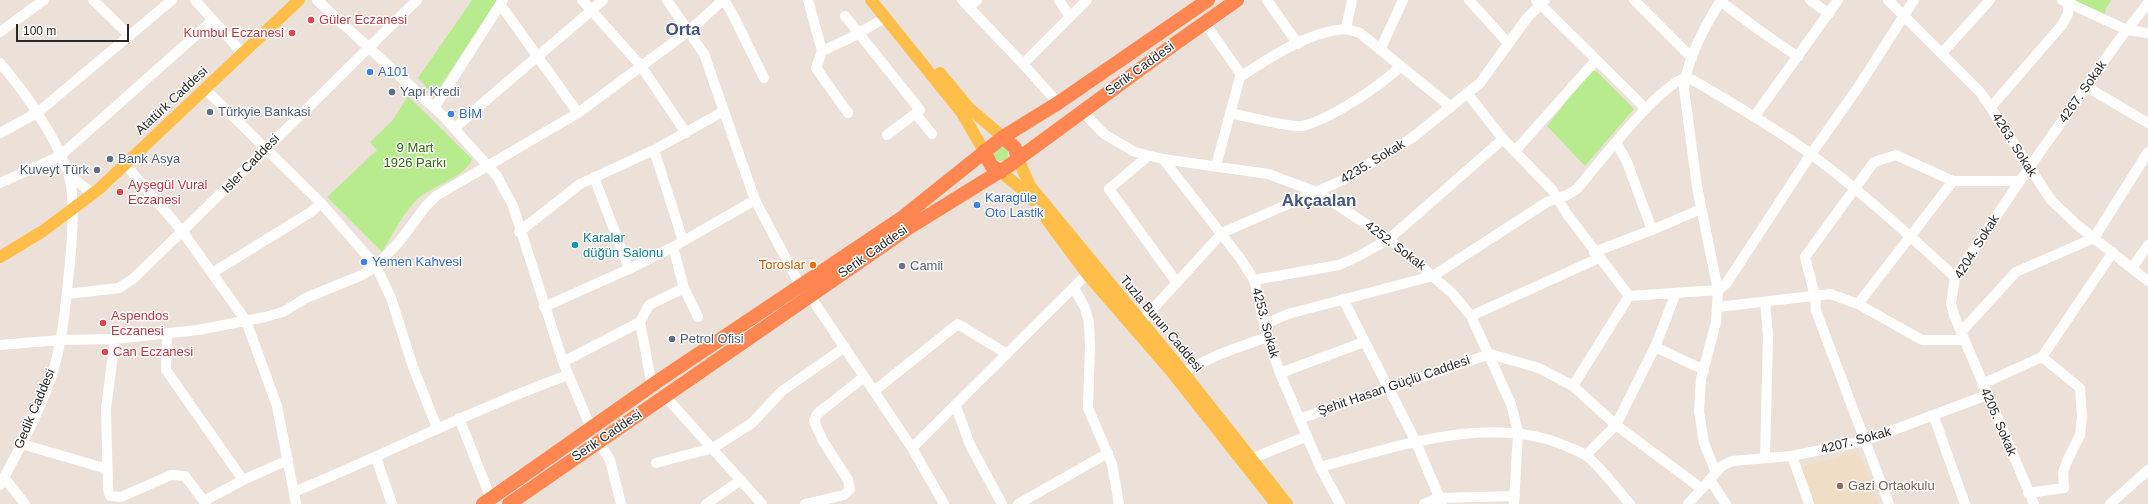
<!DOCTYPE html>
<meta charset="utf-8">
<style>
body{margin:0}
#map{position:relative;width:2148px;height:504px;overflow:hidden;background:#ece1d8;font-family:Arial,sans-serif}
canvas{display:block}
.scale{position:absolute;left:16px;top:24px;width:113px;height:18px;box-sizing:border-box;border:2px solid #282828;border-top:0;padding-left:5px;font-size:12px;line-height:14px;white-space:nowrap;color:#282828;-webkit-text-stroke:3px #fff;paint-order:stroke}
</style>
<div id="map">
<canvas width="2148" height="504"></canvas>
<div class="scale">100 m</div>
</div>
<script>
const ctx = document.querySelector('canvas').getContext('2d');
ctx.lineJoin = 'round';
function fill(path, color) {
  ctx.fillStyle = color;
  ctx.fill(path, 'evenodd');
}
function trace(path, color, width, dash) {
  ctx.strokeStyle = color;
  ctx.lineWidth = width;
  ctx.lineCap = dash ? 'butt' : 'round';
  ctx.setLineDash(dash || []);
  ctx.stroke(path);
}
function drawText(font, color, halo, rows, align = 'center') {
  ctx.font = font + ' Arial,sans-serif';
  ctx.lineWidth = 3;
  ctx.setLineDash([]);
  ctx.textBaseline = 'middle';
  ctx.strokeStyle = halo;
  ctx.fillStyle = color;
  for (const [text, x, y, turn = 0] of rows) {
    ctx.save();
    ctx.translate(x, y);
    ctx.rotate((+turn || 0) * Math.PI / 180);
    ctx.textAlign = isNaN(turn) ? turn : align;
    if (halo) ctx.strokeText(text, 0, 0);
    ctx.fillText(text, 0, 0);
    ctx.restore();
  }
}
const education = new Path2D(`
 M1855,453L1861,458L1878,504H1815L1801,469L1805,466Z`);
const green = new Path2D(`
 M472,0H497L434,96L418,78Z
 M2075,0H2111V1L2105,10V15Z
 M1590,71H1596L1634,109L1585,166L1547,126Z
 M408,96L472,159C468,175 434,186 421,196C404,210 393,234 382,252L327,197L377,150L370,142L393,120Z
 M994 154a7 7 0 1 1 14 0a7 7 0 1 1-14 0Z`);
const minor = new Path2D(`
 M93,0L130,36
 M195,0L243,54
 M317,0L442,115L497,176L513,206L563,362L591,428
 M582,0L641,66L686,133
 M667,0L704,54L755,200L800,285
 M724,0L733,15L764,78
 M808,0L822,51L816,68L848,113
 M962,0L1023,64L1058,103
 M1059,0L1070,17
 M1267,0L1298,44
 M1469,0L1508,43
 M1536,0L1646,109
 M1634,0L1692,58
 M1810,0L1829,14
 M1888,0L1981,93L2051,200L2076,224L2148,281
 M2062,0L2127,30L2148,33
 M1720,1L1759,30L1798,57
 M500,4L578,113
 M969,7L977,0
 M845,16L920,110L887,135
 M1205,23L1242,76
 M1346,29L1352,0
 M0,32L44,0
 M1381,48L1403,0
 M822,51L848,39L885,18
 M1942,53L1990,0
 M0,63C26,93 59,141 70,180C75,203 72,238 70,262C66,301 63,343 50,381C37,417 18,451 0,485
 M1023,64L1087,0
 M2087,87L2148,123
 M205,89L321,203L376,266L391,298L413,367L437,428
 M1467,93L1503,139L1553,191L1567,214L1629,296L1718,290L1726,284L1811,154L1857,89L1914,0
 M1991,107L2062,25L2068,14L2069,0
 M434,108L503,0
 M1082,111L1104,134L1135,152L1163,159L1268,174L1317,192L1389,239L1452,293L1471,316L1511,404L1518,432L1514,504
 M1230,113C1245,116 1291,128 1302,126C1330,120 1381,85 1401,66
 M916,114L932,134
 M1754,117L1838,0
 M455,128C503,84 554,44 603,0
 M0,133L37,113L172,0
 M1616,142L1627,162L1652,230
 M654,150L683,241
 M1515,151L1596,60
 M1148,156L1109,189L1177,283
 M1163,159L1240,258L1254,280L1267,337L1280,373L1320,467L1340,504
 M125,164L182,231L246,321L277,406L296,504
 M1216,166L1240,77C1271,57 1307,32 1345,29C1349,29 1355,32 1360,33L1451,107
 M68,174L93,194
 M594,177L629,269
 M0,183L60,156L213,20
 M519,232L580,184L654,150L724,111
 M673,247L684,288L698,317
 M1594,252L1652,230L1701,209
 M2132,268L2148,245
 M212,273L311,212L321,203
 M1254,280L1339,265L1357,257L1389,239L1503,139
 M1074,288L1085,308L1089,323L1090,345L1088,408L1112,464L1119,504
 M67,294L119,288L134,278C229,186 323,93 417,0
 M810,296L912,448L944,504
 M1343,299L1416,442L1442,504
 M1858,304L1953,181
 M544,307L629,269L673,247L755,200
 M1718,307L1830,294L1858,304L1922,340H1964
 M1471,316L1599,258
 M1141,322L1222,233L1343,180L1412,138L1480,83L1527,18L1545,0
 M1265,324L1288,314L1433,276L1547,202L1567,195L1577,189C1597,165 1658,86 1685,78L1693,80C1733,104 1774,127 1812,155C1862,192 1909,235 1955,277
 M1961,332L2016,272L2094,238L2148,152
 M167,334L166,370L243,480
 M115,339L106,409L108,489L110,496L121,497L171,475L185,476L206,504
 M0,345L60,340L115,339L198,330L265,317L283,312L306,298L362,275L376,266L399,242L426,206L436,196L578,113L690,30L723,0
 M1655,347L1704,370
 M563,362L640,322
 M1183,372L1220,354L1267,337
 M1280,373L1364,342
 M1982,384L2042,357L2113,252
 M652,386L640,322L649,305L684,288
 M1573,386L1629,296
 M874,391L958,324L1007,354
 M665,396L762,504
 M956,406L970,445L1002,504
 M1934,417L1965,504
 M459,418L491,499
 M1299,419L1490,354L1539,368L1573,386L1616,425L1702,489
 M598,441L610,460L621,504
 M22,444L107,469
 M912,448L1087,274
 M1586,455L1616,425L1655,347L1676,293
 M1792,456L1809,504
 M376,458L392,504
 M1765,458L1768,336L1765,302
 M1251,459L1307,436
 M656,463L713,448L752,423L782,391L845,347
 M1320,467C1397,447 1489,413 1566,446C1572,449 1580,451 1585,455C1597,462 1619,492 1630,504
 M1716,473L1704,443L1699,411L1701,379L1716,322L1718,290L1697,187L1684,89C1686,61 1706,24 1721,0
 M4,477L25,504
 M1710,480L1726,504
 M294,492C386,454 474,409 568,375
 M2028,493L2064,488L2063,472L2068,459L2080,435L2082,416L2080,388L2042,357
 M204,501L243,480L288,460
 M706,504L741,480
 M805,504L844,495L850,489L848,480L823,441L814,421L817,414L864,377
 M1018,504L1108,453
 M1424,504L1439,498L1515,496
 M1688,504L1722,466L1732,461L1792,456L1864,441L1987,395
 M1889,504L1816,311L1815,296L1805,257L1874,162L1896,155L1953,181H2020
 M2034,504L1954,315L1951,304L1955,277L2020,181L2116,44L2148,3
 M2110,504L2148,470`);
const major = new Path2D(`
 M871,0L962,113L984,151
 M940,73L969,108L1003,137
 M1018,159L1030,186L1183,372L1287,504
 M1001,172L1023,190L1032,200
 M1047,220L1087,274L1171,371L1276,504
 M0,257L43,231L99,189L299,0`);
const highway = new Path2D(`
 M1003,137L1015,148L1018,159
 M984,151L991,165L1001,172
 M483,504L658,381L903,217L1003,137L1058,103L1208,0
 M509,504L910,227L1007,167L1176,43L1237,0`);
const markers = [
 [311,20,4,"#e0444e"],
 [292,33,4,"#e0444e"],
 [370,72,4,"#3f7fe0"],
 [392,92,4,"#5c6f8a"],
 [210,112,4,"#5c6f8a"],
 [451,114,4,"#3f7fe0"],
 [110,159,4,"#5c6f8a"],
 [97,170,4,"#5c6f8a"],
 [120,192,4,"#e0444e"],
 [977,205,4,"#3f7fe0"],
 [575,245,4,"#0f9aa8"],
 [364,262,4,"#3f7fe0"],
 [813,265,4,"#e8710a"],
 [902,266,4,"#6b7280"],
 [103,323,4,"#e0444e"],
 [672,339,4,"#5c6f8a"],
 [105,352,4,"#e0444e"],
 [1840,486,4,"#8d6e63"]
];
const healthNames = [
 ["Güler Eczanesi",319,20],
 ["Kumbul Eczanesi",284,33,"right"],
 ["Ayşegül Vural",128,185],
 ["Eczanesi",128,200],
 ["Aspendos",111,316],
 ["Eczanesi",111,331],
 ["Can Eczanesi",113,352]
];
const streetNames = [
 ["Serik Caddesi",1140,69,-36],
 ["4267. Sokak",2083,92,-55],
 ["Atatürk Caddesi",172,101,-43],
 ["4263. Sokak",2014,145,58],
 ["4235. Sokak",1373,162,-31],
 ["Isler Caddesi",251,164,-46],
 ["4252. Sokak",1395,246,37],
 ["4204. Sokak",1977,247,-58],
 ["Serik Caddesi",873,252,-35],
 ["4253. Sokak",1265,323,75],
 ["Tuzla Burun Caddesi",1161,324,50],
 ["Şehit Hasan Güçlü Caddesi",1394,386,-19],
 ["Gedik Caddesi",35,409,-67],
 ["4205. Sokak",1998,422,67],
 ["Serik Caddesi",607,436,-34],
 ["4207. Sokak",1856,441,-15]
];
const shopNames = [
 ["A101",378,72],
 ["BİM",459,114],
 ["Karagüle",985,198],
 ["Oto Lastik",985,213],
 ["Yemen Kahvesi",372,262]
];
const serviceNames = [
 ["Yapı Kredi",400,92],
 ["Türkyie Bankasi",218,112],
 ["Bank Asya",118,159],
 ["Kuveyt Türk",89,170,"right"],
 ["Petrol Ofisi",680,339]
];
const parkNames = [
 ["9 Mart",415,148],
 ["1926 Parkı",415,163]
];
const cultureNames = [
 ["Karalar",583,238],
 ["düğün Salonu",583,253]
];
const foodNames = [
 ["Toroslar",805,265]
];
const worshipNames = [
 ["Camii",910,266]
];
const educationNames = [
 ["Gazi Ortaokulu",1848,486]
];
const districtNames = [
 ["Orta",683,30],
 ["Akçaalan",1319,201]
];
fill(education, '#f0ddc5');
fill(green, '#b8ea8e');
trace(minor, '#fff', 10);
trace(major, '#ffbe4a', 12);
trace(highway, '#ff8650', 14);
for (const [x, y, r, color] of markers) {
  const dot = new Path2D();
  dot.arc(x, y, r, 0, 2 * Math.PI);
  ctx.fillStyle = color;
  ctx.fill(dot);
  trace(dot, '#fff', 1.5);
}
drawText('13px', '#be3a42', '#fff', healthNames, 'left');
drawText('13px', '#282828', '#fff', streetNames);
drawText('13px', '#366cbe', '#fff', shopNames, 'left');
drawText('13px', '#4e5e75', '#fff', serviceNames, 'left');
drawText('13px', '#2f6b12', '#fff', parkNames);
drawText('13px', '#0d838f', '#fff', cultureNames, 'left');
drawText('13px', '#c56008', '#fff', foodNames, 'right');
drawText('13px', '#5b616d', '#fff', worshipNames, 'left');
drawText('13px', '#785e54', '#fff', educationNames, 'left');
drawText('bold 17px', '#44557d', '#fff', districtNames);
</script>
